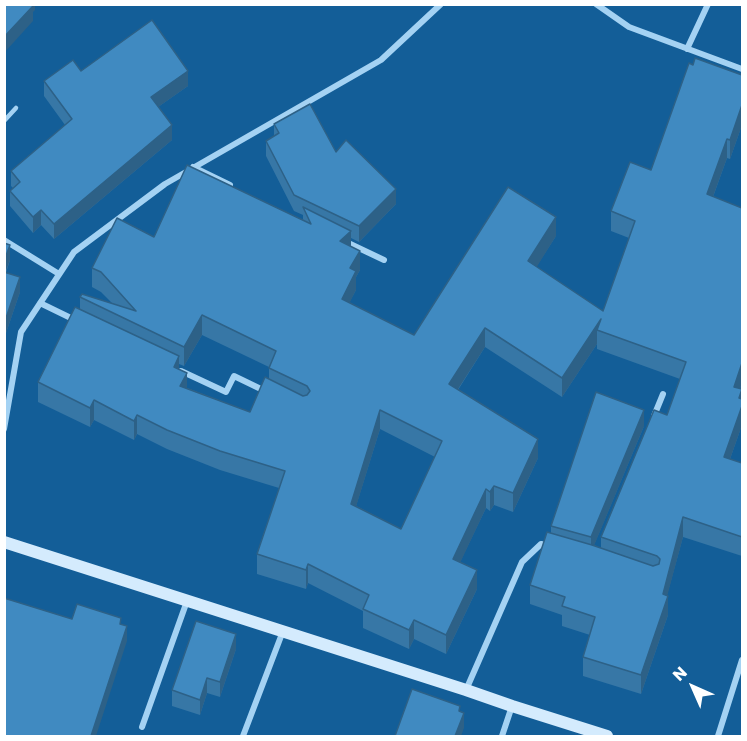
<!DOCTYPE html>
<style>
body{margin:0}
#map{position:relative;width:747px;height:741px;overflow:hidden;background:#135e98;font-family:Poppins,sans-serif}
canvas{display:block}
.frame{position:absolute;inset:0;border:6px solid #fff;pointer-events:none}
.north{position:absolute;left:663px;top:657px;width:60px;height:60px;-webkit-text-stroke:4px #135e98;paint-order:stroke;rotate:315deg;font-size:16px;font-weight:700;line-height:24px;text-align:center;color:#fff}
.north::after{content:'';display:block;margin:auto;width:21px;height:27px;background:#fff;clip-path:polygon(50% 0,100% 100%,50% 72%,0 100%)}
</style>
<div id="map">
<canvas width="747" height="741"></canvas>
<div class="frame"></div>
<div class="north">N</div>
</div>
<script>
const ctx = document.querySelector('canvas').getContext('2d');
ctx.lineJoin = 'round';
function trace(path, color, width, dash) {
  ctx.strokeStyle = color;
  ctx.lineWidth = width;
  ctx.lineCap = dash ? 'butt' : 'round';
  ctx.setLineDash(dash || []);
  ctx.stroke(path);
}
function fill(path, color) {
  ctx.fillStyle = color;
  ctx.fill(path, 'evenodd');
}
const lane = new Path2D(`
 M4,121L16,108`);
const street = new Path2D(`
 M596,4L629,27L742,69
 M687,49L708,4
 M193,167L230,185
 M4,240L59,274
 M344,241L384,260
 M40,303L77,321
 M181,371L226,392L234,376L265,391
 M654,416L663,394
 M4,429L21,332L74,252L165,184L381,60L441,4
 M466,690L522,562L541,544L549,546
 M142,727L187,601
 M243,736L283,631
 M502,736L512,706
 M718,736L742,660`);
const secondary = new Path2D(`
 M4,542L466,690L512,706L607,736`);
const wall = new Path2D(`
 M693,65L742,75V125L730,159L727,158L713,197L742,208V383L740,389L742,425L730,459L742,463V556L683,537L667,595L668,615L641,694L583,676V657L590,635L562,626V615L530,604V585L551,533V526L644,426L594,545L601,548V537L667,415L680,379L597,349V344L562,397L485,347L458,390L538,458L513,512L494,505L490,511L486,508L460,562L477,589L446,654L414,639L409,649L363,628V611L308,583L306,589L257,574V554L279,488L220,470L167,449L137,434L134,440L94,420L90,427L38,402V382L80,309V297L112,303L101,292L92,287V268L154,237L303,219V215L294,211L266,156V141L274,136V124L336,152L396,204L359,242L351,238V246L360,270L356,277V290L349,303L414,335L556,236L536,267L603,311L629,238L611,231V211L651,170ZM202,335L269,367V379L250,412L187,388L179,370V364L184,366ZM380,429L435,457L401,529L356,506Z
 M81,71L188,86L158,107L172,140L54,239L41,225L33,233L10,206V191L13,188L11,186V171L65,125L44,96V81Z
 M4,243L10,260L6,273L20,292L6,333H4Z
 M236,649L220,697L207,693L200,715L172,706V690Z`);
const shadedWall = new Path2D(`
 M29,4H35V10L33,12V21L4,53V37Z
 M188,71V86L151,112V97Z
 M742,105V125L730,159V140Z
 M172,125V140L54,239V224Z
 M727,139V158L707,213V194Z
 M396,189V204L359,242V226Z
 M41,210V225L33,233V217Z
 M556,217V236L528,281V261Z
 M351,231V250L340,241Z
 M10,245V260L4,276V261Z
 M360,251V270L356,277V290L342,318V299L350,268Z
 M20,277V292L6,333V318Z
 M202,315V335L184,366V347Z
 M601,319L597,330V344L562,397V378Z
 M485,328V347L449,403V384Z
 M179,356V376L174,367Z
 M742,363V383L734,406V387Z
 M187,373V392L180,386Z
 M742,389V425L724,476V457Z
 M94,400V420L90,427V408Z
 M380,410V429L351,523V504Z
 M644,410V426L591,553V537Z
 M137,415V434L134,440V421Z
 M538,439V458L513,512V493Z
 M494,486V505L490,511V492Z
 M486,489V508L453,578V559Z
 M683,517V537L664,608L668,596V615L641,694V675Z
 M308,564V583L306,589V570Z
 M477,570V589L446,654V635Z
 M414,620V639L409,649V630Z
 M127,626V641L96,736H91Z
 M236,634V649L220,697V682Z
 M207,678V693L200,715V700Z
 M464,713V728L461,736H455Z`);
const building = new Path2D(`
 M4,4H32L33,6L4,37Z
 M152,20L188,71L151,97L172,125L54,224L41,210L33,217L10,191L20,182L11,171L72,119L44,81L73,60L81,71Z
 M695,58L742,75V105L730,140L727,139L707,194L742,208V363L734,387L742,389L739,398L742,399V406L724,457L742,463V537L683,517L663,594L668,596L641,675L583,657L595,617L562,606L565,597L530,585L547,532L592,545L653,566L659,564L660,559L657,556L601,537L654,410L667,415L686,362L597,330L601,319L562,378L485,328L449,384L538,439L513,493L494,486L490,492L486,489L453,559L477,570L446,635L414,620L409,630L363,609L369,595L308,564L306,570L257,554L285,471L220,451L167,430L137,415L134,421L94,400L90,408L38,382L75,307L179,356L174,367L187,373L180,386L250,412L265,377L303,396L307,395L310,391L307,386L269,368L276,351L202,315L184,347L80,297L82,294L136,311L101,272L92,268L117,218L154,237L187,165L311,224L303,207L351,231L340,241L360,251L350,268L356,271L342,299L414,335L508,187L556,217L528,261L603,311L635,221L611,211L630,162L651,170L689,63L693,65ZM380,410L442,441L401,529L351,504Z
 M310,104L336,152L346,140L396,189L359,226L294,195L266,141L279,133L274,124Z
 M4,243L10,245L4,261Z
 M4,272L20,277L6,318H4Z
 M596,392L644,410L591,537L551,526Z
 M4,598L72,619L77,604L121,618L120,624L127,626L91,736H4Z
 M196,621L236,634L220,682L207,678L200,700L172,690Z
 M412,689L460,706L459,711L464,713L455,736H395Z`);
trace(lane, '#a4d2f3', 4.5);
trace(street, '#a4d2f3', 6);
trace(secondary, '#d4ebfd', 12);
fill(wall, '#3777a6');
fill(shadedWall, '#2d6187');
fill(building, '#408ac1');
trace(building, '#2d6187', 1.5);
</script>
